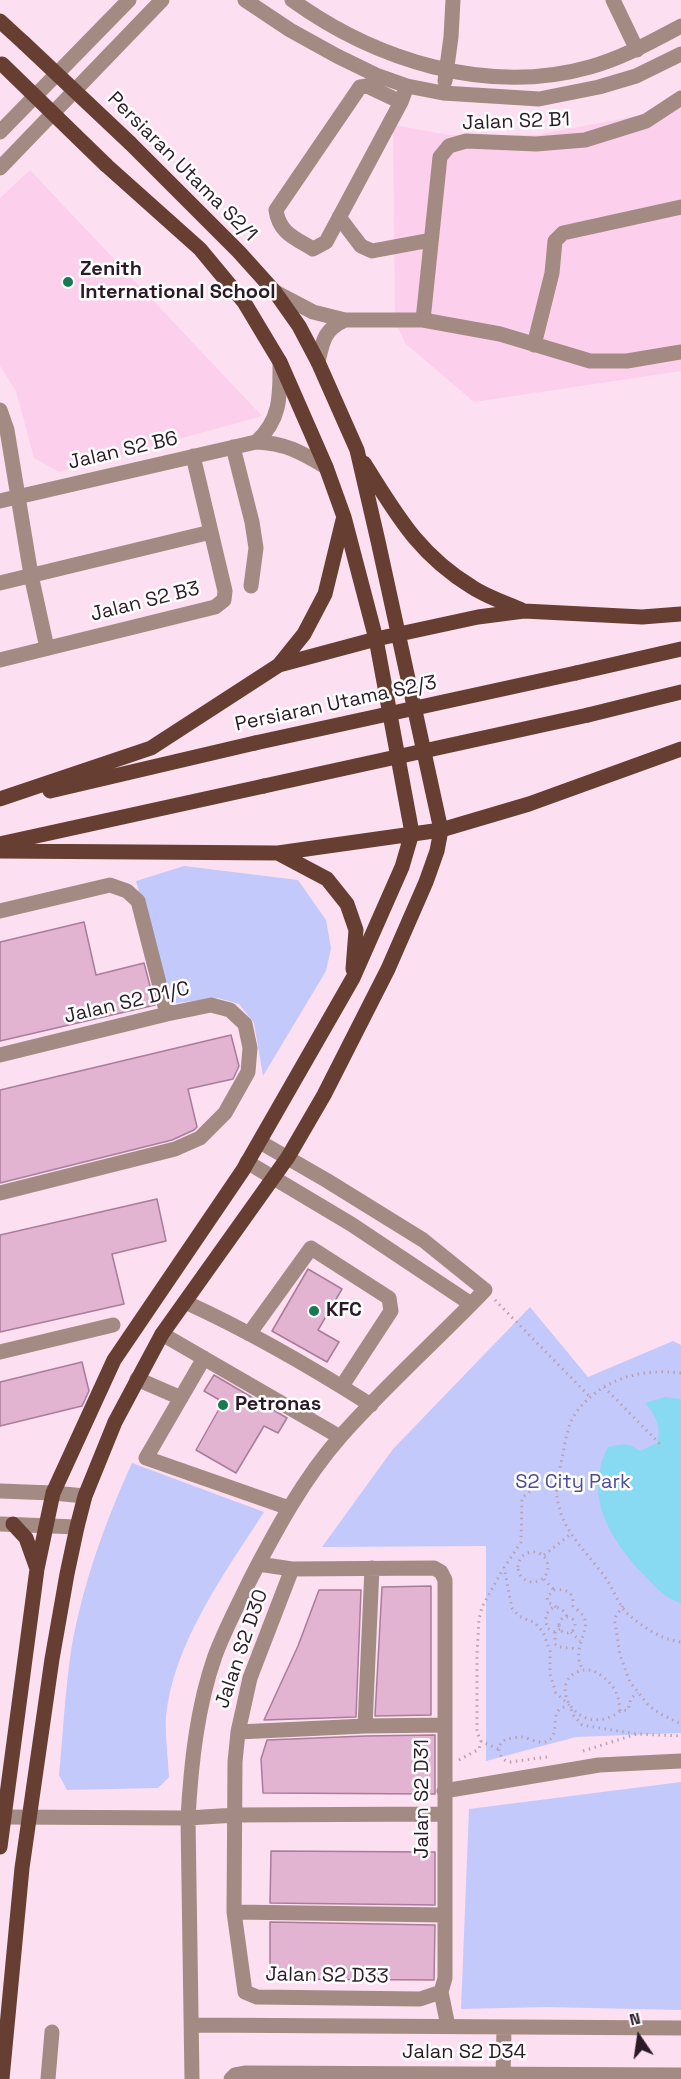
<!DOCTYPE html>
<style>
body{margin:0}
#map{position:relative;width:681px;height:2079px;overflow:hidden;background:#fddff2;font-family:"Space Grotesk",sans-serif}
canvas{display:block}
.north{position:absolute;left:609px;top:2007px;width:60px;height:60px;-webkit-text-stroke:4px #fff;paint-order:stroke;rotate:347deg;font-size:16px;font-weight:700;line-height:24px;text-align:center;color:#2c1b26}
.north::after{content:'';display:block;margin:auto;width:21px;height:27px;background:#2c1b26;clip-path:polygon(50% 0,100% 100%,50% 72%,0 100%)}
</style>
<div id="map">
<canvas width="681" height="2079"></canvas>
<div class="north">N</div>
</div>
<script>
const ctx = document.querySelector('canvas').getContext('2d');
ctx.lineJoin = 'round';
function fill(path, color) {
  ctx.fillStyle = color;
  ctx.fill(path, 'evenodd');
}
function trace(path, color, width, dash) {
  ctx.strokeStyle = color;
  ctx.lineWidth = width;
  ctx.lineCap = dash ? 'butt' : 'round';
  ctx.setLineDash(dash || []);
  ctx.stroke(path);
}
function drawText(font, color, halo, rows, align = 'center') {
  ctx.font = font + ' "Space Grotesk",sans-serif';
  ctx.lineWidth = 5;
  ctx.setLineDash([]);
  ctx.textBaseline = 'middle';
  ctx.strokeStyle = halo;
  ctx.fillStyle = color;
  for (const [text, x, y, turn = 0] of rows) {
    ctx.save();
    ctx.translate(x, y);
    ctx.rotate((+turn || 0) * Math.PI / 180);
    ctx.textAlign = isNaN(turn) ? turn : align;
    if (halo) ctx.strokeText(text, 0, 0);
    ctx.fillText(text, 0, 0);
    ctx.restore();
  }
}
const built = new Path2D(`
 M681,95V371L474,402L405,343L395,321L393,125L450,135H537L646,114Z
 M30,170L262,416L59,472L34,458L16,391L0,366V198Z`);
const green = new Path2D(`
 M184,866L298,880L326,920L331,948L326,971L263,1076L254,1023L239,1004L218,998L169,1004L136,881Z
 M530,1307L588,1377L673,1341L681,1345V1733L576,1737L486,1761V1546L322,1547L393,1449Z
 M132,1463L264,1512C226,1571 172,1645 166,1717C165,1736 168,1757 169,1777L158,1788L67,1790L59,1775C63,1734 65,1692 71,1651C82,1586 105,1522 132,1463Z
 M681,1782V2010L546,2007L461,2009L469,1809Z`);
const water = new Path2D(`
 M665,1397L681,1399V1603C667,1600 657,1588 648,1579C619,1550 590,1511 600,1469C601,1461 605,1454 608,1447C622,1444 628,1442 640,1451L657,1443C662,1426 655,1415 645,1403Z`);
const building = new Path2D(`
 M84,922L96,975L144,963L155,1005L0,1041V942Z
 M231,1035L239,1066L233,1079L188,1089L197,1127L194,1130L172,1140L0,1183V1090Z
 M157,1199L166,1241L112,1254L124,1304L0,1332V1235Z
 M308,1269L342,1289L318,1330L339,1342L327,1362L272,1331Z
 M82,1362L89,1391L82,1406L0,1426V1382Z
 M214,1375L287,1418L278,1433L264,1426L236,1473L196,1450L223,1402L204,1391Z
 M431,1586V1715L375,1716L382,1587Z
 M319,1590H361L356,1717L264,1720L298,1646Z
 M435,1735V1794L263,1793L261,1759L267,1740L365,1736Z
 M271,1851L435,1852V1905L270,1903Z
 M270,1922L435,1925L434,1980L270,1979Z`);
const path = new Path2D(`
 M495,1300L590,1397
 M681,1373C640,1368 600,1379 575,1414C567,1426 565,1444 562,1458C559,1473 555,1487 558,1503C564,1534 590,1555 607,1580C614,1590 619,1607 629,1615C643,1627 662,1640 681,1642
 M604,1387L662,1446
 M557,1481L537,1485L522,1498L521,1542L504,1568L512,1608L519,1616L535,1623L543,1632L550,1651V1674L553,1684L556,1693L569,1705L574,1716L582,1725L637,1734
 M518 1567a15 15 0 1 1 30 0a15 15 0 1 1-30 0Z
 M544,1555L571,1534
 M544,1579L554,1590
 M623,1606L616,1616L615,1622L620,1655L630,1682L648,1705L659,1713L681,1724
 M556,1607L548,1602L547,1597L554,1590C566,1589 574,1591 573,1606C576,1609 582,1613 584,1617C591,1633 570,1647 583,1670
 M559 1625a8 8 0 1 1 16 0a8 8 0 1 1-16 0Z
 M560,1629L555,1632L547,1628C547,1625 545,1621 546,1618C548,1604 562,1604 567,1617
 M555,1632V1644L559,1647L578,1649
 M571,1632L580,1641
 M620,1711C581,1741 546,1686 577,1672C587,1668 594,1670 602,1676C615,1686 619,1695 620,1711L628,1710L631,1698L638,1693
 M498,1749L481,1741L477,1732V1655L479,1619L482,1607L503,1569
 M583,1751L637,1734L681,1736
 M547,1757L510,1762C498,1760 494,1744 507,1739C511,1738 517,1737 522,1737C530,1738 541,1746 549,1740C558,1734 553,1721 557,1713C558,1709 564,1707 568,1705
 M459,1760L479,1749L481,1741`);
const minor = new Path2D(`
 M245,0L290,30L337,56L376,75L407,86L443,93L539,99L599,87L636,76L681,54
 M292,0C375,60 487,96 590,67C622,58 651,42 681,26
 M613,0L637,50
 M445,81L451,37L453,0
 M681,98L646,121L585,140L536,144L466,141L449,146L440,157L423,320L500,334L590,361H627L681,352
 M401,102L367,86L360,87L276,210C279,233 295,238 313,249L326,242L401,102L407,86
 M0,132L129,0
 M0,168L162,0
 M339,217L361,246L372,251L431,240
 M275,292L313,312L345,320H423
 M534,345L552,273L555,241L563,233L681,207
 M318,362C323,340 324,330 345,320
 M0,410L7,430L31,575L47,648
 M256,442C282,419 280,393 280,362
 M233,447L252,522L256,548L251,586
 M0,501L256,442C285,443 301,452 326,467
 M0,583L211,532
 M0,660L215,607L224,600L225,591L193,456
 M0,911L110,885L127,891L138,901L167,1014
 M0,1055L167,1014L211,1005L230,1010L245,1024L250,1048L248,1072L225,1113L200,1138L175,1149L0,1193
 M247,1162L351,1224L471,1304
 M185,1302C249,1331 311,1367 371,1405
 M162,1334L340,1437
 M249,1334L311,1248L389,1298L391,1311L342,1386
 M0,1352L113,1325
 M204,1358L146,1458L289,1508
 M137,1379L181,1398
 M0,1491L53,1493L85,1496
 M0,1524L77,1527
 M258,1564L292,1569L434,1568L441,1572L445,1580V1978L441,1992L448,2026
 M292,1569L250,1678L238,1732L235,1762L234,1912L245,1992L257,1997L420,1999L441,1992
 M365,1726L372,1568
 M238,1732L365,1726L444,1725
 M444,1791L599,1765L681,1761
 M5,1817L188,1818L236,1815L444,1814
 M234,1912L445,1915
 M192,2025L681,2028
 M48,2079L52,2032
 M192,2079L188,1818C191,1764 197,1707 215,1656C225,1629 239,1603 251,1578C277,1528 304,1478 341,1436C386,1385 438,1339 485,1290L423,1240L326,1180L260,1142
 M231,2079L235,2075L246,2073L681,2075
 M503,2079L504,2028`);
const major = new Path2D(`
 M0,21L24,43
 M364,463C397,515 418,554 472,587C487,597 506,603 522,610
 M279,665L304,634L325,594L343,520
 M576,673L681,649
 M588,715L681,692
 M50,791L255,743
 M0,799L151,748L279,665L376,639L478,617L524,611L642,617L681,614
 M0,844L264,786
 M0,851L278,853L441,830L529,804L681,749
 M278,853L327,879L347,904L356,930L353,969
 M13,1524L26,1538L36,1566
 M0,1847L37,1569L53,1493L114,1360L243,1170L353,978L402,867L412,833L376,639L344,517L326,467L280,362L244,302L200,249L106,165
 M2,2079L22,1868L52,1659L67,1574L77,1527L85,1496L115,1422L162,1334L288,1157L324,1095L388,969L426,882L437,851L441,830L378,541L357,450L318,362L299,326L275,292L239,252L130,143`);
const majorBridge = new Path2D(`
 M24,43L130,143
 M2,64L106,165
 M255,743L576,673
 M264,786L588,715`);
const markers = [
 [68,282,6,"#187a52"],
 [314,1311,6,"#187a52"],
 [223,1405,6,"#187a52"]
];
const streetNames = [
 ["Jalan S2 B1",516,122,-2],
 ["Persiaran Utama S2/1",182,167,45],
 ["Jalan S2 B6",123,451,-13],
 ["Jalan S2 B3",145,602,-14],
 ["Persiaran Utama S2/3",336,704,-12],
 ["Jalan S2 D1/C",127,1003,-13],
 ["Jalan S2 D30",242,1649,-71],
 ["Jalan S2 D31",423,1799,-90],
 ["Jalan S2 D33",327,1976,1],
 ["Jalan S2 D34",464,2053]
];
const poiNames = [
 ["Zenith",80,270],
 ["International School",80,293],
 ["KFC",326,1311],
 ["Petronas",235,1405]
];
const parkNames = [
 ["S2 City Park",573,1483]
];
fill(built, '#fccfec');
fill(green, '#c4c9fc');
fill(water, '#88d9f2');
fill(building, '#e3b3d2');
trace(building, '#a97c99', 1.5);
trace(path, '#baa0b0', 3, [1.5, 4.5]);
trace(minor, '#a38b83', 15);
trace(major, '#663f32', 15);
trace(majorBridge, '#663f32', 15);
for (const [x, y, r, color] of markers) {
  const dot = new Path2D();
  dot.arc(x, y, r, 0, 2 * Math.PI);
  ctx.fillStyle = color;
  ctx.fill(dot);
  trace(dot, '#fff', 2);
}
drawText('20px', '#2c1b26', '#fff', streetNames);
drawText('bold 20px', '#2c1b26', '#fff', poiNames, 'left');
drawText('20px', '#4c4d96', '#fff', parkNames);
</script>
